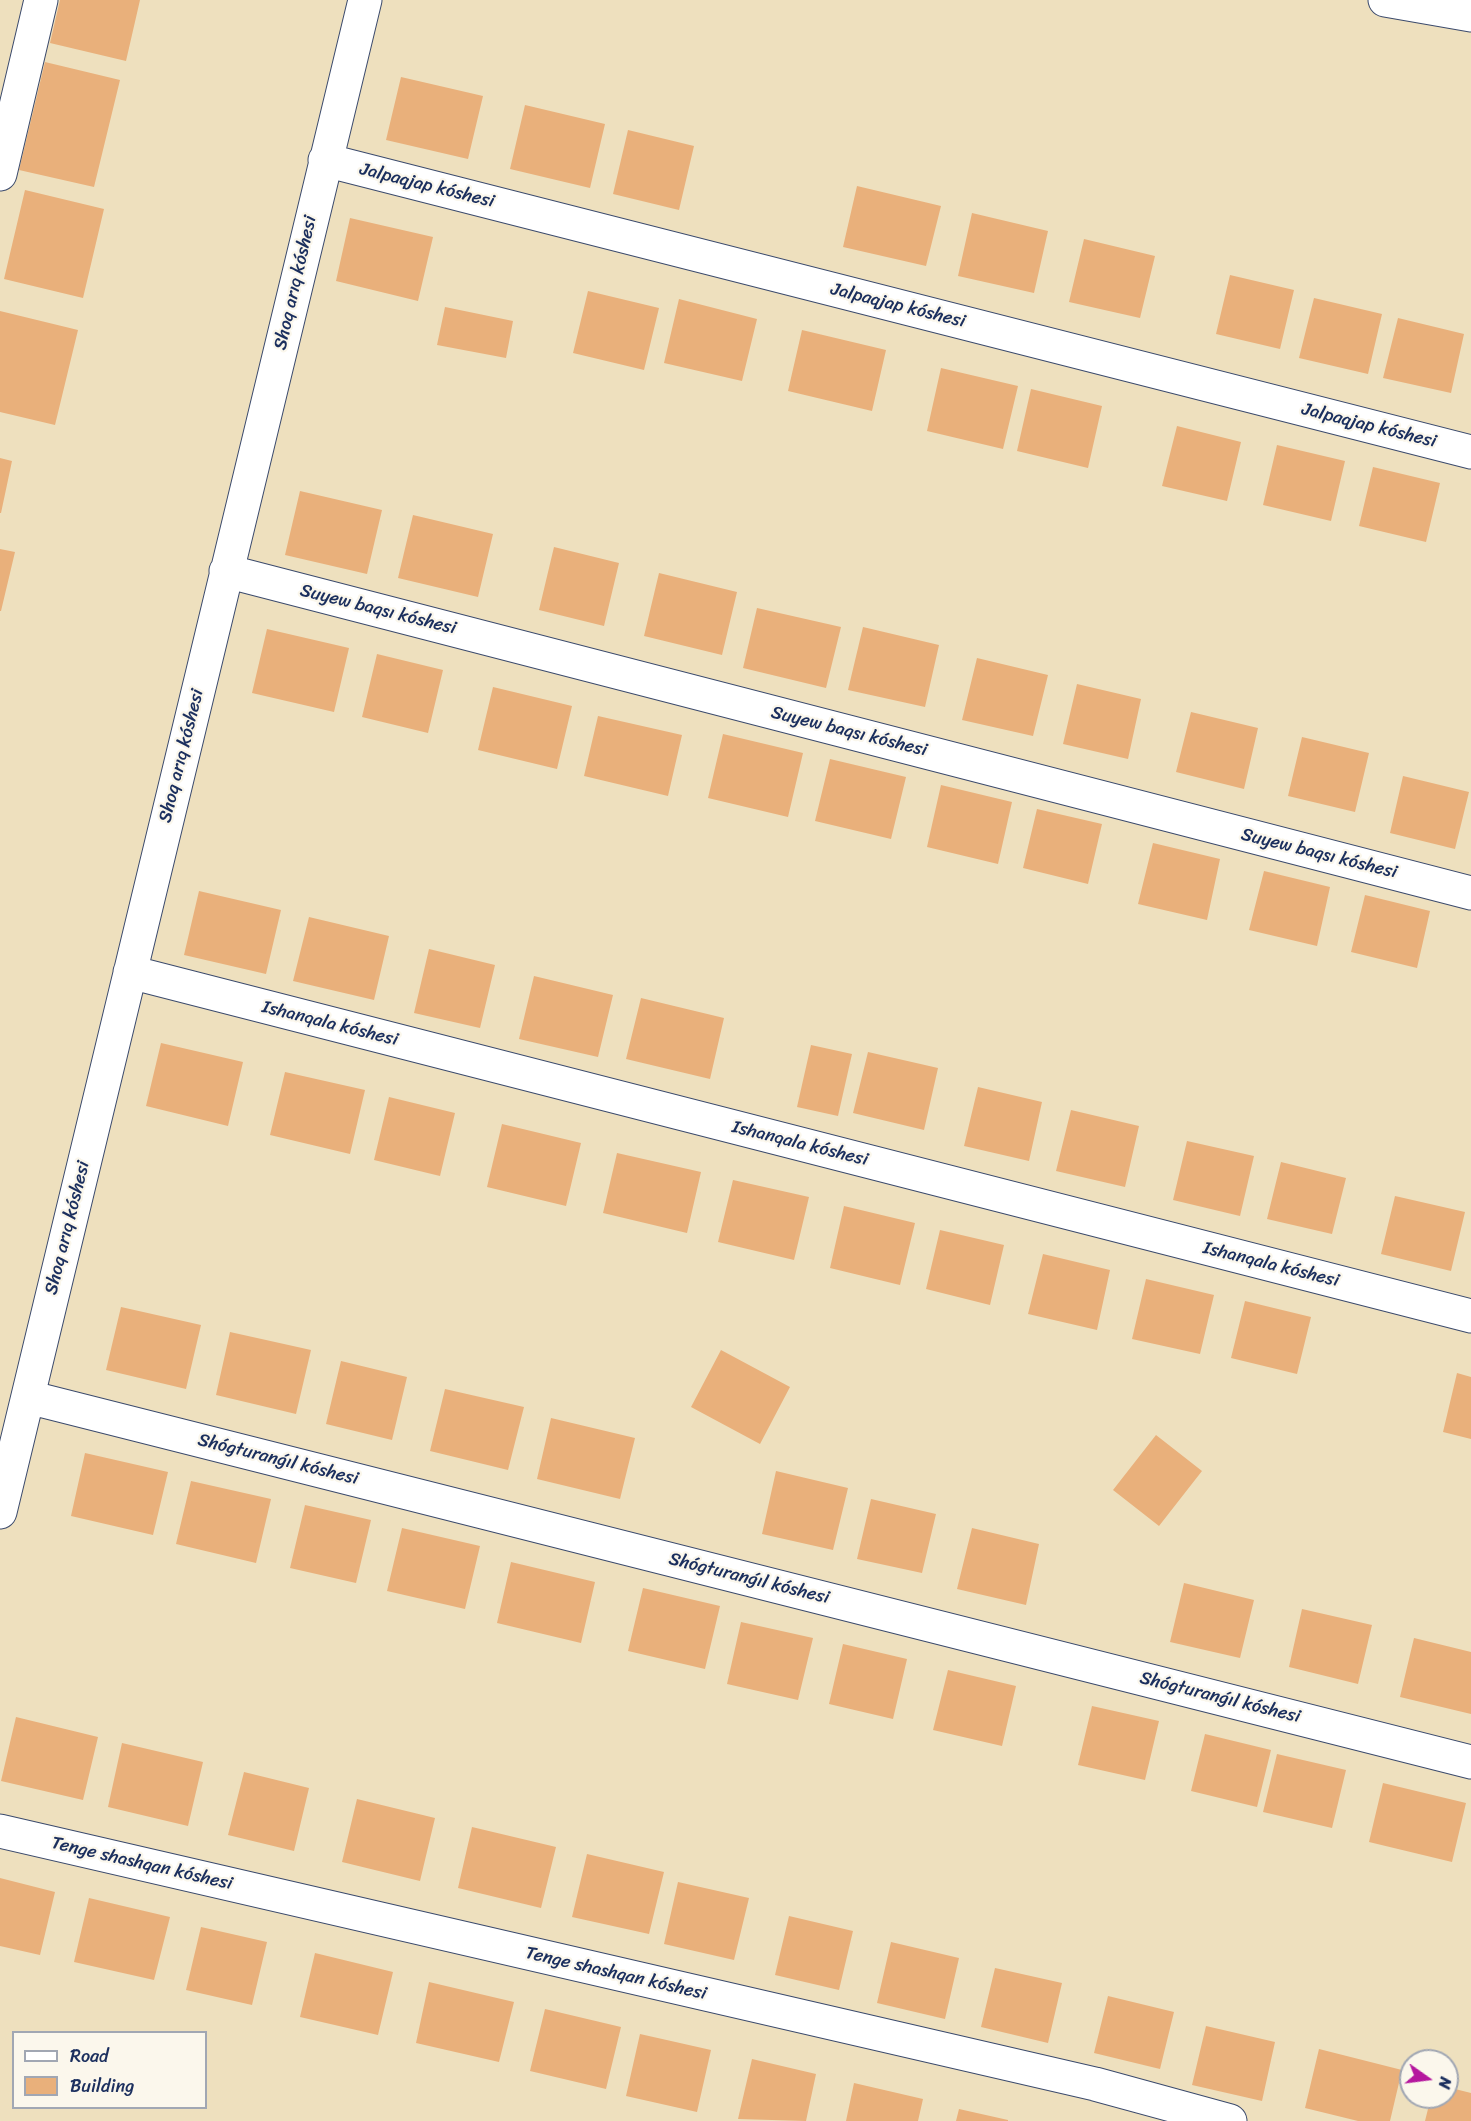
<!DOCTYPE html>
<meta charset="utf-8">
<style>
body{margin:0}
#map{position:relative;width:1471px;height:2121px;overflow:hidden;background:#eee0be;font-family:Sriracha,sans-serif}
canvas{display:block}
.legend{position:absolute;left:12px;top:2031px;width:195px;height:78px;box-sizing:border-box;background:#fbf7ec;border:2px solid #a1a7b3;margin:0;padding:8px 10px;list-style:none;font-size:18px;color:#1b2f5e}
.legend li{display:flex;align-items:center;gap:12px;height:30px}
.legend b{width:30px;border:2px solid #a1a7b3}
.north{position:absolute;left:1399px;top:2049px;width:60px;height:60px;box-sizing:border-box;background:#fbf7ec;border:2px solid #a1a7b3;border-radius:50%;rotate:104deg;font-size:16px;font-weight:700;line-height:24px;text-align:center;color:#1b2f5e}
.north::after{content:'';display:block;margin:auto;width:21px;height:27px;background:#b5179e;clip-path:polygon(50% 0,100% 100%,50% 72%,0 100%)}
</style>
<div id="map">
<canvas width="1471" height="2121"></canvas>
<ul class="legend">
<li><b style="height:8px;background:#fff"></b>Road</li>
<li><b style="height:16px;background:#e9b07b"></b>Building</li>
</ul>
<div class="north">N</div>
</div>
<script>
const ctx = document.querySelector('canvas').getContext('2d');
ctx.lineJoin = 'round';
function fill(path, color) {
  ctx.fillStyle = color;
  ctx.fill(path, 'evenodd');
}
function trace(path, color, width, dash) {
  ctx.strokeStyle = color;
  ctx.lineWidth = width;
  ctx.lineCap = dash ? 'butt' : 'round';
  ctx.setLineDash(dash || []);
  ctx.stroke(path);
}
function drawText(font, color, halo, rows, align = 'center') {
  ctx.font = font + ' Sriracha,sans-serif';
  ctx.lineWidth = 4.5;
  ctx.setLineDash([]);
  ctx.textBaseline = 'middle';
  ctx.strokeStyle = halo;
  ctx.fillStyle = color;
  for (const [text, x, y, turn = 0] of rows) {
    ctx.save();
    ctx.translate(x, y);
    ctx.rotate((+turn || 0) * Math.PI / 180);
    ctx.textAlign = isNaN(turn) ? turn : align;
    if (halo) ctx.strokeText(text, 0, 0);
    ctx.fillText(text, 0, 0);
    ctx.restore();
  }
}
const building = new Path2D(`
 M60,0H140L126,61L50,43Z
 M45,62L120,80L94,187L19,170Z
 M401,77L483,96L468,159L386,140Z
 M525,105L605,124L590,188L510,169Z
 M628,130L694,146L679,210L613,194Z
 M857,186L941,206L926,266L843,247Z
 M25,190L104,209L83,298L4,279Z
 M972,213L1048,231L1034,293L958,276Z
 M350,218L433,237L418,301L336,281Z
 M1084,239L1155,256L1140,318L1069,302Z
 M1230,275L1294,290L1280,349L1216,334Z
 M588,291L659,308L644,370L573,353Z
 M1314,298L1382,314L1368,374L1299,358Z
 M679,299L757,319L742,381L664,363Z
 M445,307L513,321L506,358L437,345Z
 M0,311L78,330L55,425L0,412Z
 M1398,318L1464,334L1451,393L1383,378Z
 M802,330L886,350L872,411L788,391Z
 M941,368L1018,386L1003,449L927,431Z
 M1031,389L1102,406L1088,468L1017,451Z
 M1177,426L1241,442L1227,501L1162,486Z
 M1277,445L1345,461L1331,521L1263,505Z
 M0,458L12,461L1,513H0Z
 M1373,467L1440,483L1426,542L1359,526Z
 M300,491L382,510L367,574L285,555Z
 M413,515L493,534L478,597L398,578Z
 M554,547L619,563L604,626L539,610Z
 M0,549L15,552L1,611H0Z
 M659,573L737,592L722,655L644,636Z
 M757,608L841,627L826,688L743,668Z
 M863,627L939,645L925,707L848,690Z
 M267,629L349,648L334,712L252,693Z
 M377,654L443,670L428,733L362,717Z
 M977,658L1048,675L1033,736L962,720Z
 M1077,684L1141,699L1128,759L1063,744Z
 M493,687L572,706L557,769L478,750Z
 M1191,712L1258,728L1244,789L1176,772Z
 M598,716L682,735L668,796L584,776Z
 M723,734L803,753L788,817L708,798Z
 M1302,737L1369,753L1355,812L1288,796Z
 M830,759L906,777L891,839L815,821Z
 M1403,776L1469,792L1455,849L1390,833Z
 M941,785L1012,802L998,864L927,847Z
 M1037,809L1102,824L1088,884L1023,868Z
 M1153,843L1220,859L1207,920L1138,904Z
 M1264,871L1330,887L1317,946L1249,930Z
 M199,891L281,910L266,974L184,955Z
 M1365,895L1430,911L1417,968L1351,952Z
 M309,917L389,936L374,1000L293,981Z
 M429,949L495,965L480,1028L414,1013Z
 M534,976L613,995L598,1057L519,1039Z
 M641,998L724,1018L710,1079L626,1059Z
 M161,1043L243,1062L228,1126L146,1106Z
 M811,1045L852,1054L838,1116L797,1107Z
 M868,1052L938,1068L924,1130L853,1113Z
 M285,1072L365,1090L350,1154L270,1135Z
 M978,1087L1042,1102L1029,1161L964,1146Z
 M389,1097L455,1113L440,1176L374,1160Z
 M1071,1110L1139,1126L1125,1187L1056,1171Z
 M502,1124L581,1143L566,1206L487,1187Z
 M1187,1141L1254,1156L1240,1216L1173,1200Z
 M617,1153L701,1172L687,1233L603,1213Z
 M1281,1162L1346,1178L1332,1234L1267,1219Z
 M733,1180L809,1197L794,1260L718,1242Z
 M1395,1196L1465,1212L1451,1271L1381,1254Z
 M844,1206L915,1223L900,1285L830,1268Z
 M940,1230L1004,1245L990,1305L926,1289Z
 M1043,1254L1110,1270L1097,1330L1028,1314Z
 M1146,1279L1214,1295L1200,1354L1132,1339Z
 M1245,1301L1311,1317L1297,1374L1231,1358Z
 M121,1307L201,1325L186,1389L106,1370Z
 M230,1332L311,1350L296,1414L216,1395Z
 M721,1350L790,1387L760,1444L691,1407Z
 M341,1361L407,1377L392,1440L326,1424Z
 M1457,1373L1471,1377V1439L1443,1432Z
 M445,1389L524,1407L508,1470L430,1451Z
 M551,1418L635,1438L620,1499L537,1479Z
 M1156,1435L1202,1471L1159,1526L1113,1490Z
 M85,1453L168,1472L153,1535L71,1516Z
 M776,1471L848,1488L833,1550L762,1534Z
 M191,1481L271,1499L256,1563L176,1544Z
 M871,1499L936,1514L922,1573L857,1559Z
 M305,1505L371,1520L356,1583L290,1568Z
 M402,1528L480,1546L465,1609L387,1591Z
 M972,1528L1039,1544L1026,1605L957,1589Z
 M511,1562L595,1582L581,1643L497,1623Z
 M1184,1583L1254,1600L1240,1658L1170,1642Z
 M643,1588L720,1606L705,1669L628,1651Z
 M1302,1609L1372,1625L1358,1684L1289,1667Z
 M741,1622L813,1638L798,1700L727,1684Z
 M1414,1638L1471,1652V1714L1400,1697Z
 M843,1644L907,1659L893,1719L829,1704Z
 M948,1670L1016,1686L1002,1746L933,1730Z
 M1092,1706L1159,1721L1145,1780L1078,1765Z
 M16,1717L98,1737L83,1800L1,1781Z
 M1205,1734L1271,1750L1257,1807L1191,1791Z
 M122,1743L203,1762L188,1826L108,1807Z
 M1277,1754L1346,1770L1332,1828L1263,1812Z
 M244,1772L309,1788L294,1851L228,1835Z
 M1383,1783L1466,1803L1452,1862L1369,1842Z
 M357,1799L435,1818L420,1881L342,1862Z
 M472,1827L556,1847L541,1908L458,1888Z
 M587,1854L664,1872L649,1934L572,1917Z
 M0,1878L55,1892L40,1955L0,1946Z
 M678,1882L749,1898L734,1960L664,1944Z
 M89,1898L170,1917L154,1980L74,1962Z
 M789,1916L853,1931L839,1990L775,1975Z
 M201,1927L267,1942L252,2005L186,1990Z
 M891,1942L959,1958L945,2019L877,2003Z
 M315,1953L393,1972L378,2035L300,2017Z
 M995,1968L1062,1983L1048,2043L981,2027Z
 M429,1982L514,2002L499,2062L416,2043Z
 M1108,1996L1174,2012L1160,2069L1094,2053Z
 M545,2009L621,2027L606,2089L530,2071Z
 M1206,2026L1275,2042L1262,2101L1192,2085Z
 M640,2034L711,2050L697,2112L626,2096Z
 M1319,2049L1402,2070L1390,2121H1358L1305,2108Z
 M752,2059L816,2074L806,2121L738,2119Z
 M854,2083L923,2099L918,2121H846Z
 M1447,2087L1471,2093V2121H1425L1431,2097H1447Z
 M959,2109L1008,2120V2121H956Z`);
const minor = new Path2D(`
 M1385,0L1471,15
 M325,160L1471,452
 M0,174L41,0
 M226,571L1471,893
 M130,972L1471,1316
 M28,1397L1471,1762
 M0,1512L365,0
 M0,1831L1095,2084L1230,2121`);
const streetNames = [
 ["Jalpaqjap kóshesi",427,186,14],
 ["Shoq arıq kóshesi",296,283,-77],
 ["Jalpaqjap kóshesi",898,306,14],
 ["Jalpaqjap kóshesi",1369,426,14],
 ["Suyew baqsı kóshesi",378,610,14],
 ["Suyew baqsı kóshesi",849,732,14],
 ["Shoq arıq kóshesi",182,756,-76],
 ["Suyew baqsı kóshesi",1319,854,14],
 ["Ishanqala kóshesi",330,1024,14],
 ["Ishanqala kóshesi",800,1144,14],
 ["Shoq arıq kóshesi",68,1228,-76],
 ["Ishanqala kóshesi",1271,1265,14],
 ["Shógturanǵıl kóshesi",278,1460,14],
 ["Shógturanǵıl kóshesi",749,1579,14],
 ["Shógturanǵıl kóshesi",1220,1698,14],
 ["Tenge shashqan kóshesi",142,1864,13],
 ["Tenge shashqan kóshesi",616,1974,13]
];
fill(building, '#e9b07b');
trace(minor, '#3b4a6c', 35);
trace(minor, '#fff', 33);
drawText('18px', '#1b2f5e', '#fbf7ec', streetNames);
</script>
